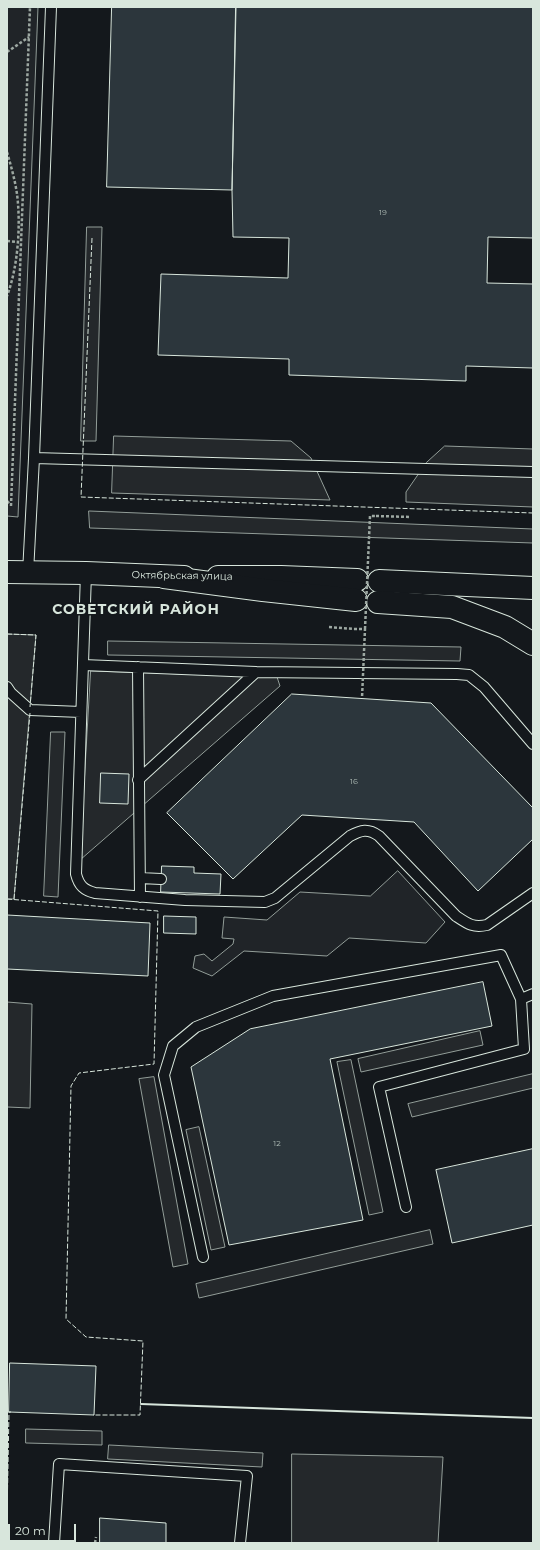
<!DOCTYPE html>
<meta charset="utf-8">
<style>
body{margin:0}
#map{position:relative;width:540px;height:1550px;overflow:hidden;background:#14181c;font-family:Montserrat,sans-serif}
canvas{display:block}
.frame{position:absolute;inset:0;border:8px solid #d8e6dc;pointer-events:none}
.scale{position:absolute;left:8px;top:1524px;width:68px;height:18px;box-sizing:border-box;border:2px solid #d8e6dc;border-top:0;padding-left:5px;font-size:12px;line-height:14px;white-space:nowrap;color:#d8e6dc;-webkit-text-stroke:3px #14181c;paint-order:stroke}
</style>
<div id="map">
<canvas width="540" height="1550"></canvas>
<div class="frame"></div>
<div class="scale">20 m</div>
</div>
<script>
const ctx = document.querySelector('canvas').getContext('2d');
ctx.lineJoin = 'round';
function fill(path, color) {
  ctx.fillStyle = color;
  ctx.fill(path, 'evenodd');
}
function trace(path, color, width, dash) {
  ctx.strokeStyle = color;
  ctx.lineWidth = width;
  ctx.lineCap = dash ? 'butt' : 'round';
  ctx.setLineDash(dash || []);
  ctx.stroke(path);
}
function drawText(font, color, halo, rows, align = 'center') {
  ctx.font = font + ' Montserrat,sans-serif';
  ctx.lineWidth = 3;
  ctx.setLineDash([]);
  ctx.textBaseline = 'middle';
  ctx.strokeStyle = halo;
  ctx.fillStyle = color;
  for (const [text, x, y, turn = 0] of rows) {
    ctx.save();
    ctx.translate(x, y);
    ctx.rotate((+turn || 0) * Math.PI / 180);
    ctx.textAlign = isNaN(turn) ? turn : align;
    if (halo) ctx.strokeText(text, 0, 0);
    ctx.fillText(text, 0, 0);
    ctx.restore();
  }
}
const green = new Path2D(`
 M7,7H38L18,517L7,516Z
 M398,871L445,922L426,943L349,938L327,956L244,951L212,976L193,968L195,956L204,954L212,961L233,944L234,939L222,938L224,917L267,920L300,892L370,896Z`);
const parking = new Path2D(`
 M87,227H102L96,441H81Z
 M114,436L291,441L311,458L330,500L112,493Z
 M445,446L533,449V507L406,502V492L426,463Z
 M89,511L533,529V543L90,528Z
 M7,634L36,635L14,899H7Z
 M108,641L461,647L460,661L108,655Z
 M91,671L277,677L280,686L80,860Z
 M51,732H65L58,897L44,896Z
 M7,1002L32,1004L30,1108L7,1107Z
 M480,1031L483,1045L361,1072L358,1059Z
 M351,1060L383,1212L369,1215L337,1062Z
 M533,1074V1088L412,1117L408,1104Z
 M154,1077L188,1264L173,1267L139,1079Z
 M199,1127L225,1247L211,1250L186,1130Z
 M430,1230L433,1244L199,1298L196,1284Z
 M26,1429L102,1431V1445L26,1443Z
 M109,1445L263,1453L262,1467L108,1459Z
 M292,1454L443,1457L438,1543H292Z`);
const building = new Path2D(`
 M112,7H236L232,190L107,187Z
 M236,7H533V238L488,237L487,283L533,284V368L466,366V381L289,375V359L158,355L161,274L288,278L289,238L233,237L232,190Z
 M292,694L431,703L533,808V839L478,891L414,822L302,815L233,879L167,813Z
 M101,773L129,774L128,804L100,803Z
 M162,866L194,867V873L221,874L220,894L161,892Z
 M7,915L150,923L148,976L7,969Z
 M164,916L196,917V934L164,933Z
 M483,982L492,1026L330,1059L363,1220L229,1245L191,1067L250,1029Z
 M533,1149V1225L452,1243L436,1170Z
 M10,1363L96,1366L94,1415L9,1412Z
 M100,1518L166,1523V1543H100Z`);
const path = new Path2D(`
 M7,52L29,37
 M7,152C11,166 15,180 17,194C21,225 18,267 7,296
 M7,241L17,242
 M7,501L11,505
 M11,506L30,7
 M376,516L411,517
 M329,627L354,629
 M95,1543L96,1537`);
const lane = new Path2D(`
 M34,458L533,472
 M28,573L34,458L51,7
 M86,573L76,874C79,886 84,890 95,893L185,900L265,902L275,898L350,836C361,830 368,828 379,836L456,916C468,924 473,928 487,925L533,893
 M83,665L256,672L457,674L469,675L484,687L533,744
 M138,667L140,897
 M7,687L11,693L30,710L81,712
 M138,780L256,672
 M140,878L161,879
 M521,999L533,994
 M203,1257L164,1075L173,1046L196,1027L273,996L501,955L521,999L524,1049L379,1087L406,1207
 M54,1543L59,1464L247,1476L240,1543`);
const secondary = new Path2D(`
 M7,572L86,573L184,577
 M218,577H281L357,580
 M379,581L533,588`);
const primary = new Path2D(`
 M164,577L263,590L356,600
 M378,602L452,607L505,627L533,644`);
const pathBridge = new Path2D(`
 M354,629H365L362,698
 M365,629L370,516H376`);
const fence = new Path2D(`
 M92,238L81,497L533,513
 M7,634L36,635L30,707
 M7,899L158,911L154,1064L79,1073L71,1086L66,1319L86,1337L143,1341L140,1415H93
 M14,899L30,713
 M7,1518L9,1412H11`);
const wall = new Path2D(`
 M141,1404L533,1418`);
const numberNames = [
 ["19",383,213],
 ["16",354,782],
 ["12",277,1144]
];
const streetNames = [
 ["Октябрьская улица",182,576,1]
];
const districtNames = [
 ["СОВЕТСКИЙ РАЙОН",136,610]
];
fill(green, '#202428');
trace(green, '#939e99', 1);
fill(parking, '#24282b');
trace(parking, '#939e99', 1);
fill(building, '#2c363c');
trace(building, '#d8e6dc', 1);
trace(lane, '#d8e6dc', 12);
trace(secondary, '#d8e6dc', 24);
trace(primary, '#d8e6dc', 24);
trace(path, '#9da8a2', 2.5, [3, 2]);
trace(lane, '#14181c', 10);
trace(secondary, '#14181c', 22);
trace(primary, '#14181c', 22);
trace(pathBridge, '#9da8a2', 2.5, [3, 2]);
trace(fence, '#d8e6dc', 1, [5, 2]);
trace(wall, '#d8e6dc', 2);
drawText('8px', '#adbab4', null, numberNames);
drawText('10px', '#d8e6dc', '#14181c', streetNames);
ctx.letterSpacing = '1px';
drawText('bold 14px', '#d8e6dc', '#14181c', districtNames);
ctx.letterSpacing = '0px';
</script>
